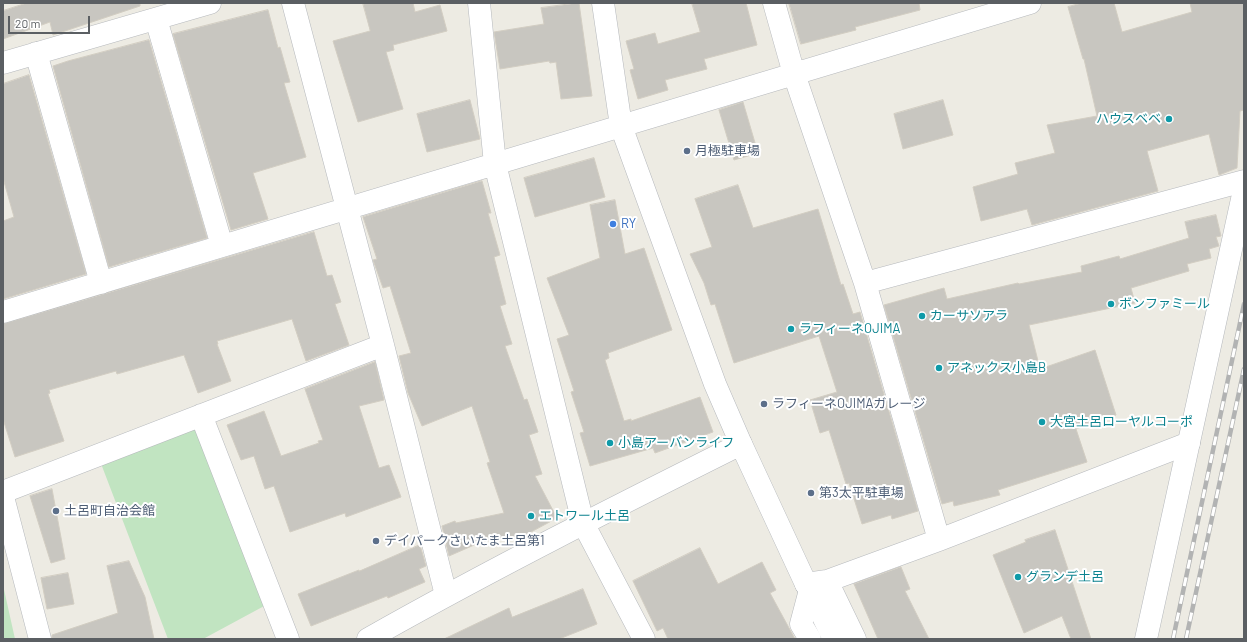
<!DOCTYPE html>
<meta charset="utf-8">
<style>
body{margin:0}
#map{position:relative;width:1247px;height:642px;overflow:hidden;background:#edebe3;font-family:Barlow,sans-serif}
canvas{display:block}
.frame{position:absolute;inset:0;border:4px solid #5b5f63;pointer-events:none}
.scale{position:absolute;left:8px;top:16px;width:82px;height:18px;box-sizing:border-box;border:2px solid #5b5f63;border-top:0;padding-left:5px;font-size:12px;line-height:14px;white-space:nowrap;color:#5b5f63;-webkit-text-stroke:3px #fff;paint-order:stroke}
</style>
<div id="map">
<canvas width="1247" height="642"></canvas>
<div class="frame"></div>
<div class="scale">20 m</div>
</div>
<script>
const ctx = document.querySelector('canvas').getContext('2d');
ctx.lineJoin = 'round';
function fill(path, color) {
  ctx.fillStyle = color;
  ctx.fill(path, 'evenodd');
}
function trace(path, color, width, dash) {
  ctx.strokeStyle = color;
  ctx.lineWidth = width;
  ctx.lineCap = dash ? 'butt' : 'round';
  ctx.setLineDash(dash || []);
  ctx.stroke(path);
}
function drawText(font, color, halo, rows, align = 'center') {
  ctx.font = font + ' Barlow,"Noto Sans JP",sans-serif';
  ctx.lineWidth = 4;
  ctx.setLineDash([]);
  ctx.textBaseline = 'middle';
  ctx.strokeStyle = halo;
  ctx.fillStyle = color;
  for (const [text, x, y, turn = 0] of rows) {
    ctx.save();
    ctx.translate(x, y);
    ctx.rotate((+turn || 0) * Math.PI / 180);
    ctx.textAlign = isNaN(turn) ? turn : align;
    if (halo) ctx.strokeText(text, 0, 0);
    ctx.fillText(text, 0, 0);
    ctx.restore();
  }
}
const green = new Path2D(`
 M194,427L266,605L203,639H168L100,461Z
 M3,585L15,639H3Z`);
const building = new Path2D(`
 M27,3H140V6L53,35L50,22L3,39V11Z
 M363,3H413L415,12L440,5L447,31L393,45L394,50L386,52L403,109L358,122L333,41L370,31Z
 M579,3L592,96L561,99L556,62L550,63L549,61L500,69L494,32L544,24L541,8Z
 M692,3H746L757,45L704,59L707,69L665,80L668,90L638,99L630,70L634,69L626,41L655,33L658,44L700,32Z
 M789,3H919L920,10L855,27L856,30L801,44Z
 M1082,3H1114L1122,32L1192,12L1190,3H1244V110L1240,111L1237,168L1219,175L1209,134L1147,151L1158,191L1032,225L1027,209L981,221L973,187L1018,174L1015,163L1055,153L1047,125L1097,116L1084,59H1083L1068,7Z
 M268,10L278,48L280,47L290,82L284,83L306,157L253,173L268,219L231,230L173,34Z
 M149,40L207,238L109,267L53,66L68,61Z
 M29,75L86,274L3,299V221L14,217L3,178V84Z
 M470,100L480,139L427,152L417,114Z
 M943,100L953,135L903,149L894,114Z
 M743,102L758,153L734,160L719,110Z
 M594,158L605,197L535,217L524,178Z
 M482,181L491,213H488L500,255L494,257L506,304L500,306L512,344L505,346L524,400L527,399L538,432L529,435L542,474L535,476L557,518L518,539L516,536L481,542L449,556L442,526L455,521L456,523L504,513L487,463L490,462L472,406L422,426L408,393L399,356L411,353L390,286L383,288L373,260L377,259L363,217Z
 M738,185L753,228L818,209L841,285L843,284L853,314L860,312L918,511L892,519L891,515L862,524L849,483L846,484L829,430L820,433L810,400L837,392L819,336L734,363L715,304L711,305L704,283L690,254L712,247L695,199Z
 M615,200L625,254L644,248L672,330L608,353L609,358L605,360L624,421L631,419V421L700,397L713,432L655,453L653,448L590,466L580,433L584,432L571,392L574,391L557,339L569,335L547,278L600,258L590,205Z
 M1216,215L1221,236L1216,237L1219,246L1209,249L1211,258L1187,264L1189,271L1131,288L1135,303L1029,325L1040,369L1095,350L1116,415L1076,429L1087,462L998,490L1000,495L954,506L953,501L942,504L884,305L944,288L947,299L1018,283L1019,284L1082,272L1081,266L1119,256L1120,259L1189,238L1185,222Z
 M314,232L327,276L332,275L341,302L335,304L349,345L306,361L292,319L217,341L218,344H217L231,381L198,393L184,355L117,374L116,371L49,390L50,393L48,394L64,441L15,457L3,419V324Z
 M375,362L384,400L359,406L379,468L389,465L401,497L346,517L345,513L290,532L274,486L265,489L254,456L241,460L227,425L264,411L281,456L319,443L318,441L323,440L305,389Z
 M52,489L65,559L51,563L30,496Z
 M1055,530L1091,639H1071L1062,616L1024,633L993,555L1026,542L1025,540Z
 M420,545L426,566L419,569L425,582L388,598L387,596L311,626L298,594L359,570V571Z
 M700,548L718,584L762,562L776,590L770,593L795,639H668L663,628L657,631L633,581Z
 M129,561L145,597L154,639H52V635L118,613L107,566Z
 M901,567L910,589L905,591L929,639H878L854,584Z
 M68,573L74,604L47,609L41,578Z
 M583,589L597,624L559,639H444L509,608L512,617Z`);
const minor = new Path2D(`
 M293,3L383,345L446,595
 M479,3L495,164L583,523L644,639
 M603,3L621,126L715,384L741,444
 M774,3L794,74L865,283L939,540
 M156,19L222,246
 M36,53L101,283
 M3,63L210,3
 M865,283L1244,181
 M3,312L1030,3
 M201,415L288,639
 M3,492L383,345
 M3,497L40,639
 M827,581L855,639
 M806,584L827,581L939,540L1189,443
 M810,639L801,624L810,590`);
const tertiary = new Path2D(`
 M368,639C490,570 615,507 741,444L806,584L810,590L834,639
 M1146,639L1244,190`);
const rail = new Path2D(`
 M1173,639L1244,304
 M1186,639L1244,369`);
const markers = [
 [1169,119,4,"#0f9aa8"],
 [687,151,4,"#5c6f8a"],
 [613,224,4,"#3f7fe0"],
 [1111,304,4,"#0f9aa8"],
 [922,316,4,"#0f9aa8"],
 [791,329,4,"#0f9aa8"],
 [939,368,4,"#0f9aa8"],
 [764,404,4,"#5c6f8a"],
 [1042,422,4,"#0f9aa8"],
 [610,443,4,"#0f9aa8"],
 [811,493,4,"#5c6f8a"],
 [56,511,4,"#5c6f8a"],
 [531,516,4,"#0f9aa8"],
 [376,541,4,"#5c6f8a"],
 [1018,577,4,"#0f9aa8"]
];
const cultureNames = [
 ["ハウスベベ",1161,119,"right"],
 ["ボンファミール",1119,304],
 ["カーサソアラ",930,316],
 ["ラフィーネOJIMA",799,329],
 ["アネックス小島B",947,368],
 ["大宮土呂ローヤルコーポ",1050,422],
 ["小島アーバンライフ",618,443],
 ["エトワール土呂",539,516],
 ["グランデ土呂",1026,577]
];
const serviceNames = [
 ["月極駐車場",695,151],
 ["ラフィーネOJIMAガレージ",772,404],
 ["第3太平駐車場",819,493],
 ["土呂町自治会館",64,511],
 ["デイパークさいたま土呂第1",384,541]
];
const shopNames = [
 ["RY",621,224]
];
fill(green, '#c1e4c1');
fill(building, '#c8c6c0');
trace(building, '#d2cdc2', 1);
trace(minor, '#b6b9bd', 23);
trace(tertiary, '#b6b9bd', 23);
trace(minor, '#fff', 22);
trace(tertiary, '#fff', 22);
trace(rail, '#b2b3b3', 4.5);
trace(rail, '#fff', 3, [9]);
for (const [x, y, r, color] of markers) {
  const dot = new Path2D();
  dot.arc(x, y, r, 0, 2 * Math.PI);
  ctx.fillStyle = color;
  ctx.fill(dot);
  trace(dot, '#fff', 1.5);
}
drawText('13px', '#0d838f', '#fff', cultureNames, 'left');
drawText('13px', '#4e5e75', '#fff', serviceNames, 'left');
drawText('13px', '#366cbe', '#fff', shopNames, 'left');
</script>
